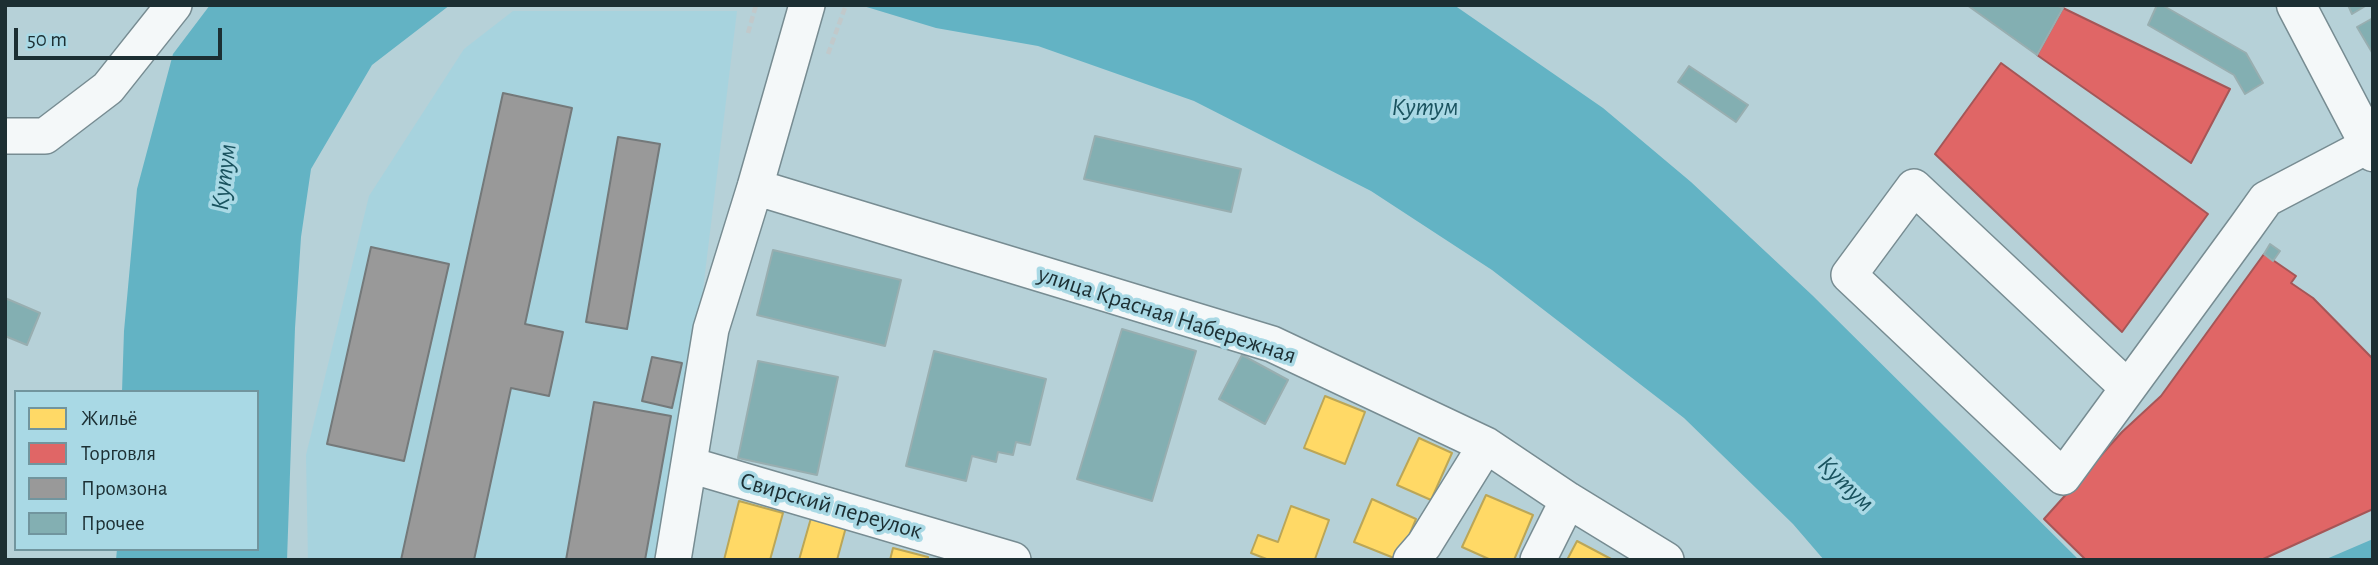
<!DOCTYPE html>
<meta charset="utf-8">
<style>
body{margin:0}
#map{position:relative;width:2378px;height:565px;overflow:hidden;background:#b6d1d8;font-family:"Alegreya Sans",sans-serif}
canvas{display:block}
.frame{position:absolute;inset:0;border:7px solid #1c2f33;pointer-events:none}
.legend{position:absolute;left:14px;top:390px;width:245px;height:161px;box-sizing:border-box;background:#a9d9e5;border:2px solid #71959e;margin:0;padding:9px 12px;list-style:none;font-size:21px;color:#1c2f33}
.legend li{display:flex;align-items:center;gap:14px;height:35px}
.legend b{width:35px;border:2px solid #71959e}
.scale{position:absolute;left:14px;top:28px;width:208px;height:32px;box-sizing:border-box;border:4px solid #1c2f33;border-top:0;padding-left:9px;font-size:21px;line-height:24px;white-space:nowrap;color:#1c2f33;-webkit-text-stroke:5px #a9d9e5;paint-order:stroke}
</style>
<div id="map">
<canvas width="2378" height="565"></canvas>
<div class="frame"></div>
<ul class="legend">
<li><b style="height:19px;background:#ffd966"></b>Жильё</li>
<li><b style="height:19px;background:#e06666"></b>Торговля</li>
<li><b style="height:19px;background:#999"></b>Промзона</li>
<li><b style="height:19px;background:#83afb2"></b>Прочее</li>
</ul>
<div class="scale">50 m</div>
</div>
<script>
const ctx = document.querySelector('canvas').getContext('2d');
ctx.lineJoin = 'round';
function fill(path, color) {
  ctx.fillStyle = color;
  ctx.fill(path, 'evenodd');
}
function trace(path, color, width, dash) {
  ctx.strokeStyle = color;
  ctx.lineWidth = width;
  ctx.lineCap = dash ? 'butt' : 'round';
  ctx.setLineDash(dash || []);
  ctx.stroke(path);
}
function drawText(font, color, halo, rows, align = 'center') {
  ctx.font = font + ' "Alegreya Sans",sans-serif';
  ctx.lineWidth = 7;
  ctx.setLineDash([]);
  ctx.textBaseline = 'middle';
  ctx.strokeStyle = halo;
  ctx.fillStyle = color;
  for (const [text, x, y, turn = 0] of rows) {
    ctx.save();
    ctx.translate(x, y);
    ctx.rotate((+turn || 0) * Math.PI / 180);
    ctx.textAlign = isNaN(turn) ? turn : align;
    if (halo) ctx.strokeText(text, 0, 0);
    ctx.fillText(text, 0, 0);
    ctx.restore();
  }
}
const built = new Path2D(`
 M513,11H737L690,396L658,560H308L306,455L369,196L464,49Z`);
const water = new Path2D(`
 M210,5H450L372,65L311,169L301,237L295,328L287,560H116L117,549H257V392H122L124,331L137,189L173,54Z
 M860,5H1454L1603,108L1691,182L1812,295L2079,560H1824L1793,524L1684,418L1492,270L1371,191L1194,101L1038,46L936,28Z
 M2373,539V560H2324Z`);
const homes = new Path2D(`
 M1325,396L1365,412L1345,464L1304,448Z
 M1419,438L1452,453L1431,500L1397,485Z
 M1486,495L1533,515L1514,560H1491L1462,547Z
 M1372,499L1416,519L1399,560L1354,542Z
 M739,501L783,513L770,560H724Z
 M1291,506L1329,520L1315,559L1318,560H1269L1251,553L1258,535L1278,542Z
 M811,518L846,527L837,560H799Z
 M1577,541L1613,560H1567Z
 M893,548L928,557V560H890Z`);
const shops = new Path2D(`
 M2063,8L2230,89L2191,163L2037,55Z
 M2001,63L2208,214L2122,332L1935,154Z
 M2264,254L2296,276L2291,283L2313,298L2373,359V509L2261,560H2086L2044,519L2122,432L2161,396Z`);
const industry = new Path2D(`
 M503,93L572,108L525,324L563,332L549,396L511,388L474,560H401Z
 M618,137L660,144L627,329L586,322Z
 M371,247L449,264L404,461L327,444Z
 M652,357L682,363L672,408L642,401Z
 M594,402L671,416L645,560H566Z`);
const building = new Path2D(`
 M1967,5H2056L2063,8L2037,55Z
 M2157,5H2162L2246,53L2263,83L2245,94L2234,75L2148,25Z
 M2348,5H2367L2352,14Z
 M2373,18V54L2357,27Z
 M1689,66L1748,105L1736,122L1678,82Z
 M1095,136L1241,169L1231,212L1084,179Z
 M2270,244L2280,251L2273,261L2264,254Z
 M773,250L901,280L885,346L757,315Z
 M5,298L40,313L27,345L5,336Z
 M1122,329L1196,351L1152,501L1077,479Z
 M934,351L1046,379L1030,445L1016,442L1013,455L998,452L996,462L972,456L966,481L906,466Z
 M1242,355L1288,380L1265,424L1219,399Z
 M758,361L838,377L817,475L738,458Z`);
const path = new Path2D(`
 M748,33L756,5
 M828,54L846,5`);
const minor = new Path2D(`
 M5,136H45L108,88L174,5
 M755,187L1272,344L1486,445L1568,500L1666,560
 M2128,388L1914,187L1849,275L2063,477L2246,227L2266,199L2369,145
 M690,465L1013,560
 M673,560L711,329L755,187L807,5
 M1411,560L1424,545L1486,445
 M1538,560L1568,500`);
const major = new Path2D(`
 M2296,5L2373,152`);
const streetNames = [
 ["улица Красная Набережная",1167,315,18],
 ["Свирский переулок",831,506,16]
];
const waterNames = [
 ["Кутум",1425,107],
 ["Кутум",224,177,-83],
 ["Кутум",1846,484,44]
];
fill(built, '#a7d3de');
fill(water, '#63b3c4');
fill(homes, '#ffd966');
trace(homes, '#bba657', 2);
fill(shops, '#e06666');
trace(shops, '#a55657', 2);
fill(industry, '#999');
trace(industry, '#74797a', 2);
fill(building, '#83afb2');
trace(building, '#98aeb0', 2);
trace(minor, '#778c92', 38);
trace(major, '#778c92', 41);
trace(path, '#c1c9cb', 4.5, [7, 3.5]);
trace(minor, '#f4f8f9', 35);
trace(major, '#f4f8f9', 38);
drawText('24px', '#1c2f33', '#a9d9e5', streetNames);
drawText('italic 26px', '#1a535f', '#a9d9e5', waterNames);
</script>
